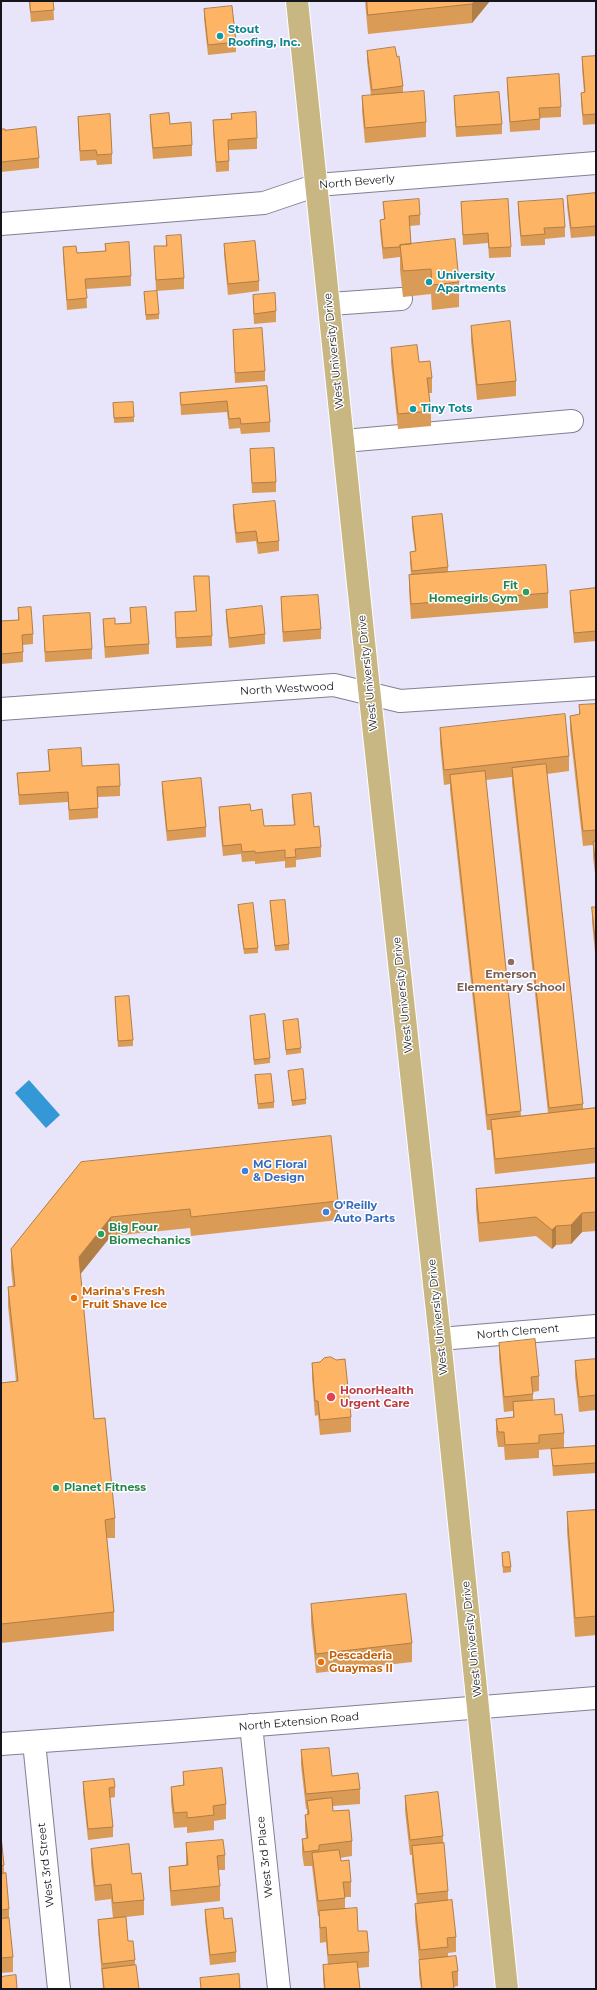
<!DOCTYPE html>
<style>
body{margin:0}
#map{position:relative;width:597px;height:1990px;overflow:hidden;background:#e8e4f9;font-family:Montserrat,sans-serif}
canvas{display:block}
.frame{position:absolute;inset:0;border:2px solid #17151c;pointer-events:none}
</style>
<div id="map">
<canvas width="597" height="1990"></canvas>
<div class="frame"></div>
</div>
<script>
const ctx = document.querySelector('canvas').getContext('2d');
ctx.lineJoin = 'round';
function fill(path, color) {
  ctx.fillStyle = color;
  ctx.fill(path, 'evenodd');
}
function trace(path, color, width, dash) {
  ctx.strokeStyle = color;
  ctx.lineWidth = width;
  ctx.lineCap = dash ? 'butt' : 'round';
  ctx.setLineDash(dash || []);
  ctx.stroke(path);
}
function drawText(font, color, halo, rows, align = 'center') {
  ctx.font = font + ' Montserrat,sans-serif';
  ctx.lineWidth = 3;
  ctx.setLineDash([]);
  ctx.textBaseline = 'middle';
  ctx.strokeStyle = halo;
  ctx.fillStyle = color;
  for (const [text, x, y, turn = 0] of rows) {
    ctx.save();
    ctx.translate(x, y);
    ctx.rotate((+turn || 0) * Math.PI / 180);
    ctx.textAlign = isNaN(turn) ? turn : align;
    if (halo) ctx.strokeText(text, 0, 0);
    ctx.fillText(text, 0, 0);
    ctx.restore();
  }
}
const water = new Path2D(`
 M29,1080L60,1115L46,1128L15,1093Z`);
const minor = new Path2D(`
 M1,224L264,203L317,185L596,163
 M330,304L401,299
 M344,441L572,421
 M1,709L334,685L400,701L596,688
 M440,1339L596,1326
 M251,1725L279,1989
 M34,1742L59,1989
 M1,1744L168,1732L596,1698`);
const major = new Path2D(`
 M297,1L367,670L440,1339L507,1989`);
const wall = new Path2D(`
 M29,1H53L54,20L31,22Z
 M365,1H490L472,23L368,34Z
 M204,9L236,42V52L208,55L204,19Z
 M367,51L397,57L403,86V93L426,122V137L365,143L362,111V96H371L367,61Z
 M596,56V124L583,125L581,103V93L584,92L582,68V57Z
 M507,78L561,107V117L540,118V130L510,132L507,88Z
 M454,96L502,124V134L456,137L454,106Z
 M231,114L257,138V149L229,150V171L216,172L213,130V120L231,119Z
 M150,115L170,124L192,145V156L153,159L150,125Z
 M78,117L112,154V164L97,165L96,160L80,161L78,127Z
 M1,129L5,130L39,158V168L1,172Z
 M596,193V236L571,238L567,206V196Z
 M383,202L420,215V225L410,226L411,244L459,282V307L432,310L431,294L403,297L400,270V257L383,259L380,230V220L384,219Z
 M461,202L511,247V257L489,258L488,243L463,245Z
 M518,202L565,227V237L545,239V245L521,246L518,212Z
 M166,236L184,278V289L156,291L154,246H166Z
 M105,244L131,276V286L86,289L87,308L67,310L63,257V247L77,253L105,251Z
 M224,244L259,281V291L228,295L224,254Z
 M144,292L159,314V319L146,320Z
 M253,295L276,311V322L254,324L253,305Z
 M471,326L516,381V396L477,400L471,341Z
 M233,330L265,371V381L235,383Z
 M391,348L419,362L432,378V393H429L431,411V426L398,429L391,363Z
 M267,386L270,422V432L241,434L240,428L229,429L227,412L181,415L180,393Z
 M113,403L134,417V422L114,423Z
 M250,449L276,482V492L252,493Z
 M233,505L279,541V551L258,554L256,541L236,543L233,516Z
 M412,517L448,567V572L548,593V608L411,619L409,590V575H411L410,562V552L415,551L412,527Z
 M194,576L212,636V646L176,648L175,612L196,611Z
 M596,588V641L574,643L570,601V591Z
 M281,597L321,629V639L283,642L281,608Z
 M18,608L33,634V644L23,645V662L1,664V621L18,620Z
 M130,608L149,644V654L105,658L103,629V619L115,624L131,623Z
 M226,610L265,634V644L229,648L226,620Z
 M43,616L92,649V659L45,662Z
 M596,704V882L593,857V845L583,846L570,731V716L579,715V705Z
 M440,728L569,756V771L547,774L583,1104V1109L596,1108V1163L495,1174L491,1130H487L450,790V784L444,785L440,743ZM512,777V783L548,1113L521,1116L486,780Z
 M48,750L120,786V796L98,797V818L69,820L68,802L19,805L17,773L49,771Z
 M162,782L206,827V837L167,841L162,792Z
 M292,795L314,827L321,847V857L296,860V867L285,868V861L255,864V861L242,862L241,854L223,856L219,817V807L251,811L264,826L294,825L292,805Z
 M270,901L289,944V950L275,951L270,907Z
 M238,905L258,948V953L244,954L238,910Z
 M592,907H596V962L592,922Z
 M115,997L133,1040V1046L118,1047Z
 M250,1016L270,1058V1063L254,1065L250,1021Z
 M283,1021L301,1048V1053L286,1055Z
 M288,1071L306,1099V1104L292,1106Z
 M255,1075L274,1102V1108L258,1109Z
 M81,1162L338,1201V1220L191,1236L190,1228L111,1236L80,1274L94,1419L115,1518V1538H107L114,1612V1631L1,1643V1383L16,1381L8,1306V1287H13L11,1268V1249Z
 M596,1178V1231L582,1232L571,1244L556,1245L552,1249L536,1236L479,1242L476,1208V1189Z
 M499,1343L539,1376V1391L533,1392V1401L555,1415L564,1433V1448L596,1446V1473L553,1476L551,1449L539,1450V1458L505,1460L504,1447H498L496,1434V1419L513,1417V1411L504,1412L499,1358Z
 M596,1359V1410L579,1412L575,1376V1361Z
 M336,1360L351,1417V1432L320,1435L318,1415L315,1416L312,1378V1363Z
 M596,1510V1635L575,1637L567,1531V1512Z
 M502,1553L511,1567V1572L503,1573Z
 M311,1604L412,1643V1662L316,1673L311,1623Z
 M301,1750L332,1776L360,1789V1804L333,1806V1811L352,1841V1856L340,1858L341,1861L351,1882V1897H345V1909L358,1931L369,1952V1967L358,1968L360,1989H324L323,1980V1965H328L326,1942L320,1943L319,1916H318L312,1866H304L302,1853V1839L306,1838L305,1830V1815H307V1809H306L301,1765Z
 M183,1772L226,1804V1819L214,1821V1830L187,1833V1827L174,1828L171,1802V1787L183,1785Z
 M83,1782L115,1787V1797L110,1798L113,1827V1837L88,1840L83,1793Z
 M405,1796L443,1836V1843L448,1891V1901L456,1937V1952L448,1953V1957L458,1971V1986L453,1987L454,1989H421L419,1975V1960L415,1919V1904H417L412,1861V1855H410L405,1811Z
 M1,1836L4,1865V1873L9,1909V1924L13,1957V1972L1,1973Z
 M186,1843L225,1855V1870H218L220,1886V1901L171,1906L169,1881V1867L186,1865Z
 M91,1849L132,1874L144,1900V1915L126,1917L128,1941L135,1960V1965L139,1989H103L98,1930V1920L113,1918L111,1899L95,1901L91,1864Z
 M205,1910L224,1919L236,1952V1962L210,1965L205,1920Z`);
const shadedWall = new Path2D(`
 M475,1H490L472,23V4Z
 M582,1213V1232L571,1244V1225Z
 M111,1217V1236L79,1276V1257Z
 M556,1226V1245L552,1249V1230Z`);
const building = new Path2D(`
 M30,1H53L54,10L31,12Z
 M367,1H475L472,4L368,15Z
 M232,6L236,42L208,45L204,9Z
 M395,47L397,57L399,56L403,86L372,90L367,51Z
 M596,56V114L583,115L581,93L585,92L582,57Z
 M559,74L561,107L539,108L540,119L510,122L507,78Z
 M424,91L426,122L365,128L362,96Z
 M499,92L502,124L456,127L454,96Z
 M256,112L257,138L228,140L229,161L216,162L213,120L232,119L231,114Z
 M169,113L170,124L191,122L192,145L153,148L150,115Z
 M110,114L112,154L97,155L96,150L80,151L78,117Z
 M36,127L39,158L1,162V129H5V130Z
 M596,193V226L571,228L567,196Z
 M419,199L420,215L409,216L411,244L400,245V247L383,248L380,220L385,219L383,202Z
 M508,199L511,247L489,248L488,233L463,235L461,202Z
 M563,199L565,227L544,228L545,234L521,236L518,202Z
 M181,235L184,278L156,280L154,246H167L166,236Z
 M455,239L459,282L432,285L431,269L403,271L400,245Z
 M255,241L259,281L228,284L224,244Z
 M129,242L131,276L85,279L87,298L67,300L63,247L76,246L77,253L106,251L105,244Z
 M157,291L159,314L146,315L144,292Z
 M275,293L276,311L254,314L253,295Z
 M510,321L516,381L477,385L471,326Z
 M262,328L265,371L235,373L233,330Z
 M417,345L419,362L430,361L432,378H427L431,411L398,414L391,348Z
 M267,386L270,422L241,424L240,418L229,419L227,401L181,405L180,393Z
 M133,402L134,417L114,418L113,403Z
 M274,448L276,482L252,483L250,449Z
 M275,501L279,541L258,543L256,531L236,533L233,505Z
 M442,514L448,567L412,571L410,552L416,551L412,517Z
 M546,565L548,593L411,604L409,575Z
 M194,576H209L212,636L176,638L175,612L196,611Z
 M596,588V631L574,633L570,591Z
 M318,595L321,629L283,632L281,597Z
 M262,606L265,634L229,638L226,610Z
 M31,607L33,634L22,635L23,652L1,654V621L19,620L18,608Z
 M146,607L149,644L105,647L103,619L115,618V624L131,623L130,608Z
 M90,613L92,649L45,652L43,616Z
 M596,704V830L583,831L570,716L580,714L579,705Z
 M565,714L569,756L444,770L440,728Z
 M81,748L82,766L119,764L120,786L97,787L98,808L69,810L68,792L19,795L17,773L50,771L48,750Z
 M546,764L583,1104L549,1108L512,768Z
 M485,771L521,1111L487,1115L450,775Z
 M201,778L206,827L167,831L162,782Z
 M311,793L314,827L319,826L321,847L295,849L296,857L285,858V850L255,853V851L242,852L241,844L223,846L219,807L250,804L251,811L262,809L264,826L295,825L292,795Z
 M596,841V867L593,842Z
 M285,900L289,944L275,946L270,901Z
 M253,903L258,948L244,949L238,905Z
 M592,907H596V947Z
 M129,996L133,1040L118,1041L115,997Z
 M265,1014L270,1058L254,1060L250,1016Z
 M298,1019L301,1048L286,1050L283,1021Z
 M303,1069L306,1099L292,1101L288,1071Z
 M271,1074L274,1102L258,1104L255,1075Z
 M596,1108V1148L495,1159L491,1120Z
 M331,1136L338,1201L191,1217L190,1209L111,1217L79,1257L94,1419L105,1418L115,1518L105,1520L114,1612L1,1624V1383L18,1381L8,1287L15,1286L11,1249L81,1162Z
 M596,1178V1212L582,1213L571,1225L556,1226L552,1230L536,1217L479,1223L476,1189Z
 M535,1339L539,1376L531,1377L533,1394L504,1397L499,1343Z
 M331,1357L336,1360L345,1359L351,1417L320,1420L318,1401H315L312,1363L320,1362L324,1358Z
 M596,1359V1395L579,1397L575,1361Z
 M554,1399L555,1415L562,1414L564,1433L539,1435V1443L505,1445L504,1432H498L496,1419L514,1417L513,1402Z
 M596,1446V1463L553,1466L551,1449Z
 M596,1510V1616L575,1618L567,1512Z
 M509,1552L511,1567H503L502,1553Z
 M406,1594L412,1643L316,1654L311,1604Z
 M329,1748L332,1776L358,1773L360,1789L306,1794L301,1750Z
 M222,1768L226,1804L213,1806L214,1815L187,1818V1812L174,1813L171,1787L184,1785L183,1772Z
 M114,1779L115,1787L109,1788L113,1827L88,1829L83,1782Z
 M438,1792L443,1836L410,1840L405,1796Z
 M332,1798L333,1811L349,1810L352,1841L319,1845V1850L304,1852L302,1839L308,1838L305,1815L309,1814L307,1801Z
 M1,1836L4,1865L1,1866Z
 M223,1840L225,1855L217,1856L220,1886L171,1891L169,1867L188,1865L186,1843Z
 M444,1843L448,1891L417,1894L412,1846Z
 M129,1844L132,1874L141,1873L144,1900L113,1903L111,1884L95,1886L91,1849Z
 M339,1850L341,1861L349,1860L351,1882H343L345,1898L318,1901L312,1853Z
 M6,1873L9,1909L1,1910V1874Z
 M452,1900L456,1937L447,1938L448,1947L420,1950L415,1904Z
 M223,1908L224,1919L232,1918L236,1952L210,1955L205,1910Z
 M357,1908L358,1931H367L369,1952L328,1955L326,1927L320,1928L319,1911Z
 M126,1917L128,1941H133L135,1960L102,1964L98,1920Z
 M9,1918L13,1957L1,1958V1919Z
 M456,1956L458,1971L452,1972L454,1989H422L419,1960Z
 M357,1962L360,1989H325L323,1965Z
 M136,1965L139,1989H104L102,1969Z
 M239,1974L240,1989H201L200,1978Z
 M16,1975L17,1989H1V1977Z`);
const markers = [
 [220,36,4,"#0f9aa8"],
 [429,282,4,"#0f9aa8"],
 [413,409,4,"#0f9aa8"],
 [526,592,4,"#2e9e5b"],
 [511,962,4,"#8d6e63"],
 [245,1171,4,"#3f7fe0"],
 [326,1212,4,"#3f7fe0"],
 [101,1234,4,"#2e9e5b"],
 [74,1298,4,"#e8710a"],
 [331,1397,5,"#e0444e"],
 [56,1488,4,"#2e9e5b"],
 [321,1662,4,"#e8710a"]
];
const cultureNames = [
 ["Stout",228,30],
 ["Roofing, Inc.",228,43],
 ["University",437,276],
 ["Apartments",437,289],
 ["Tiny Tots",421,409]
];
const streetNames = [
 ["North Beverly",357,182,-5],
 ["West University Drive",334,351,-96],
 ["West University Drive",368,673,-96],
 ["North Westwood",287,689,-3],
 ["West University Drive",403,995,-96],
 ["West University Drive",438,1317,-96],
 ["North Clement",518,1332,-5],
 ["West University Drive",472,1639,-96],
 ["North Extension Road",299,1722,-5],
 ["West 3rd Place",265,1857,-96],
 ["West 3rd Street",46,1865,-96]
];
const leisureNames = [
 ["Fit",518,586,"right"],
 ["Homegirls Gym",518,599,"right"],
 ["Big Four",109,1228],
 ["Biomechanics",109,1241],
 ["Planet Fitness",64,1488]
];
const educationNames = [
 ["Emerson",511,975],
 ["Elementary School",511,988]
];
const shopNames = [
 ["MG Floral",253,1165],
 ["& Design",253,1178],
 ["O'Reilly",334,1206],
 ["Auto Parts",334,1219]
];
const foodNames = [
 ["Marina's Fresh",82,1292],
 ["Fruit Shave Ice",82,1305],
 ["Pescaderia",329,1656],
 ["Guaymas II",329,1669]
];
const healthNames = [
 ["HonorHealth",340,1391],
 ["Urgent Care",340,1404]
];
fill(water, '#3598d6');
trace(minor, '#837f93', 24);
trace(major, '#fff', 24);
trace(minor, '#fff', 22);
trace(major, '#c8b783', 22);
fill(wall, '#da9b56');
fill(shadedWall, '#b17e46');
fill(building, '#fdb464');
trace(building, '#b17e46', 1);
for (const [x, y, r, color] of markers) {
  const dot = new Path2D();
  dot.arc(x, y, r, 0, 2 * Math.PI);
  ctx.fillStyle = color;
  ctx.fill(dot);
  trace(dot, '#fff', 1.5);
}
drawText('bold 11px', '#0d838f', '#fff', cultureNames, 'left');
drawText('11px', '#17151c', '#fff', streetNames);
drawText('bold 11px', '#27864d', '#fff', leisureNames, 'left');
drawText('bold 11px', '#785e54', '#fff', educationNames);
drawText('bold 11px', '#366cbe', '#fff', shopNames, 'left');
drawText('bold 11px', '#c56008', '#fff', foodNames, 'left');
drawText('bold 11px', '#be3a42', '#fff', healthNames, 'left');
</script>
